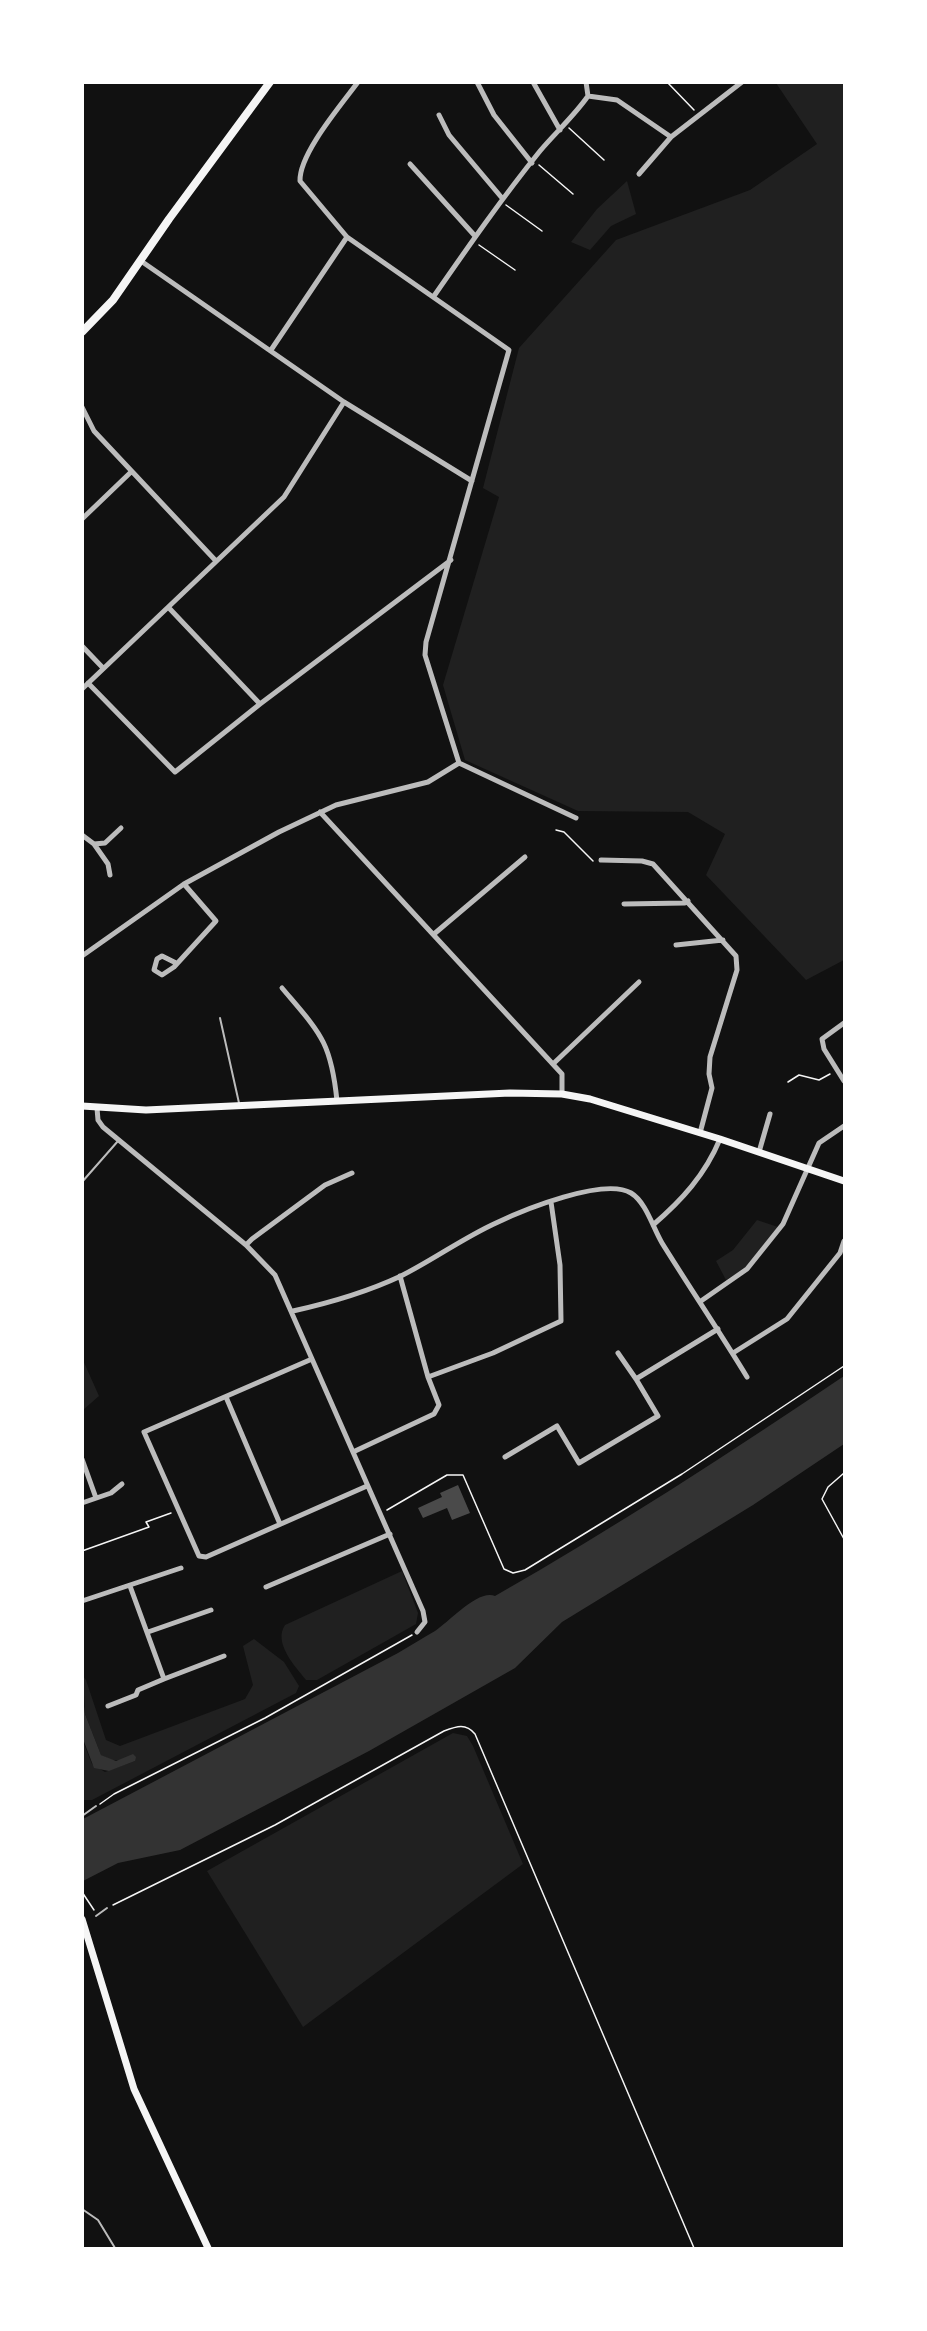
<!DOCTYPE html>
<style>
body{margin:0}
#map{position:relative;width:927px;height:2331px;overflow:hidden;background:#111;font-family:Overpass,sans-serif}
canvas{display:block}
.frame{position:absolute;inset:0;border:84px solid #fff;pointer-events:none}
</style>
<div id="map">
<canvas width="927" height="2331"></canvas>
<div class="frame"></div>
</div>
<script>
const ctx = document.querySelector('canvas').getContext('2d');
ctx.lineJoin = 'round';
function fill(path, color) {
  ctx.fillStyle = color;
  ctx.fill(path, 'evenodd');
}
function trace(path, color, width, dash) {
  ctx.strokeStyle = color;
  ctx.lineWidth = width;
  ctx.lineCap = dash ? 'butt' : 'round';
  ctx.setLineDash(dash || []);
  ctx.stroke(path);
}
const green = new Path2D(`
 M776,83H844V960L806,980L706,875L725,834L688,812L578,811L465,760L443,685L499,497L483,488L519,348L616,240L750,190L817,144Z
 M627,181L636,214L611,226L590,250L571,242L597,209Z
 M757,1220L778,1227L744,1269L726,1280L716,1261L733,1250Z
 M82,1358L99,1396L83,1410H82Z
 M402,1571L418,1613L416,1624L317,1680H306C295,1666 273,1643 285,1625Z
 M254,1639L284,1662L299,1686L296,1693L92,1800H83L82,1739L92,1764L105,1772L135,1761L111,1760L101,1755L85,1714L83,1676L86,1680L106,1740L120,1746L245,1699L253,1685L243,1646Z
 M453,1733L467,1736L473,1746L523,1864L303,2027L207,1871Z`);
const water = new Path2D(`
 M844,1376V1444L753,1505L562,1622L515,1668L369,1751L180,1850L118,1863L83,1881V1819L398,1653C411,1645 423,1638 435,1631C449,1622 478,1589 495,1596C614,1528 730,1453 844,1376Z
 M83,1698L85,1714L101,1755L116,1761L133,1754L136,1757L135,1761L109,1771L94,1768L83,1739Z`);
const building = new Path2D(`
 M458,1485L470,1513L452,1520L447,1508L423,1518L418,1508L442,1497L440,1493Z`);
const path = new Path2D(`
 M667,82L694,110
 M569,128L604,160
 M539,165L573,194
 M506,205L542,231
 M479,245L515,270
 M556,830L564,832L593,861
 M788,1082L799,1075L819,1080L830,1074
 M844,1473L828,1487L822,1499L844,1539
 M387,1510L447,1475H463L504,1569L513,1573L525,1570L682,1474L844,1366
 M82,1551L149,1527L146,1522L171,1513
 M100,1804L114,1794L265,1718L412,1635
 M82,1892L94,1910
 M113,1905L275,1825L444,1731C457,1726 466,1723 475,1734L694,2248`);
const service = new Path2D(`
 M220,1018L239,1103
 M82,1182L118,1141
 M82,1816L96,1806
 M96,1916L107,1908
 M82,2209L98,2220L115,2248`);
const minor = new Path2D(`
 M358,82C341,105 299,154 300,181L347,237L509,350L426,642L425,655L459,763L576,818
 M477,82L494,115L532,163
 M533,82L560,130
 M588,96L617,100L671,137
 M439,115L449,135L502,198
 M410,164L475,236
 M639,174L671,137L742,82
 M141,261L344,402L472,481
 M434,296C468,247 502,198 540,151C556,132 574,116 588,96L586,82
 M271,350L347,237
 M82,407L94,431L216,561
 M82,519L131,472
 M169,608L260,704
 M82,646L103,668
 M88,683L175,772L260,704L451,560
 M82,689L284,497L344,402
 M320,812L562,1074V1094
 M82,835L94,844L105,843L121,828
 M94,844L108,864L110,875
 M601,860L642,861L653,864L736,956L737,970L710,1057L709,1074L712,1088L700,1133
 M624,904L685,903L688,901
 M434,934L525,857
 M676,945L723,940
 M82,956L184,884L279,832L336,805L428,782L459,763
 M176,963L162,956L157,959L154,970L162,975L174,967L216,921L184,884
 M282,988C320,1033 331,1041 337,1101
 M844,1023L822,1039L824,1049L844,1081
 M553,1064L639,982
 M97,1108L98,1120L103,1127L246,1245L275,1275L423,1611L425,1622L417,1632
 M759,1152L770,1114
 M653,1225C682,1200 705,1175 720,1139
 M246,1245L252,1239L325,1185L352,1173
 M701,1301L747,1269L783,1224L819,1143L844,1126
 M293,1311C329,1303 367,1292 401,1276C433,1260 463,1238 496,1223C523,1210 604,1177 631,1193C646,1202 653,1228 662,1243C690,1288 719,1331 747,1377
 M618,1353L636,1379
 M733,1353L787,1319L840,1253L844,1241
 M312,1359L144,1432L199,1556L206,1557L367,1486
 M428,1377L493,1353L561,1321L560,1265L551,1202
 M226,1397L280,1524
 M353,1452L434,1414L439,1405L428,1377L400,1276
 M505,1457L557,1426L579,1463L658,1416L636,1379L718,1329
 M82,1459L96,1498
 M82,1503L111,1493L122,1484
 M266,1587L390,1534
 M82,1601L181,1568
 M148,1632L211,1610
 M164,1679L224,1656
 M108,1706L136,1695L138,1690L164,1679L130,1586`);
const secondary = new Path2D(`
 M82,1106L146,1110L510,1093L562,1094L590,1099L720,1139L844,1181
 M82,1919L134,2089L208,2248`);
const primary = new Path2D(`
 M82,332L113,300L169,219L270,82`);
fill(green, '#202020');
fill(water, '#333');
fill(building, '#4a4a4a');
trace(path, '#f5f5f5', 1.5);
trace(service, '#bcbcbc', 2);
trace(minor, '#bcbcbc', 5);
trace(secondary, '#f5f5f5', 7);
trace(primary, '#f5f5f5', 8);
</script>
